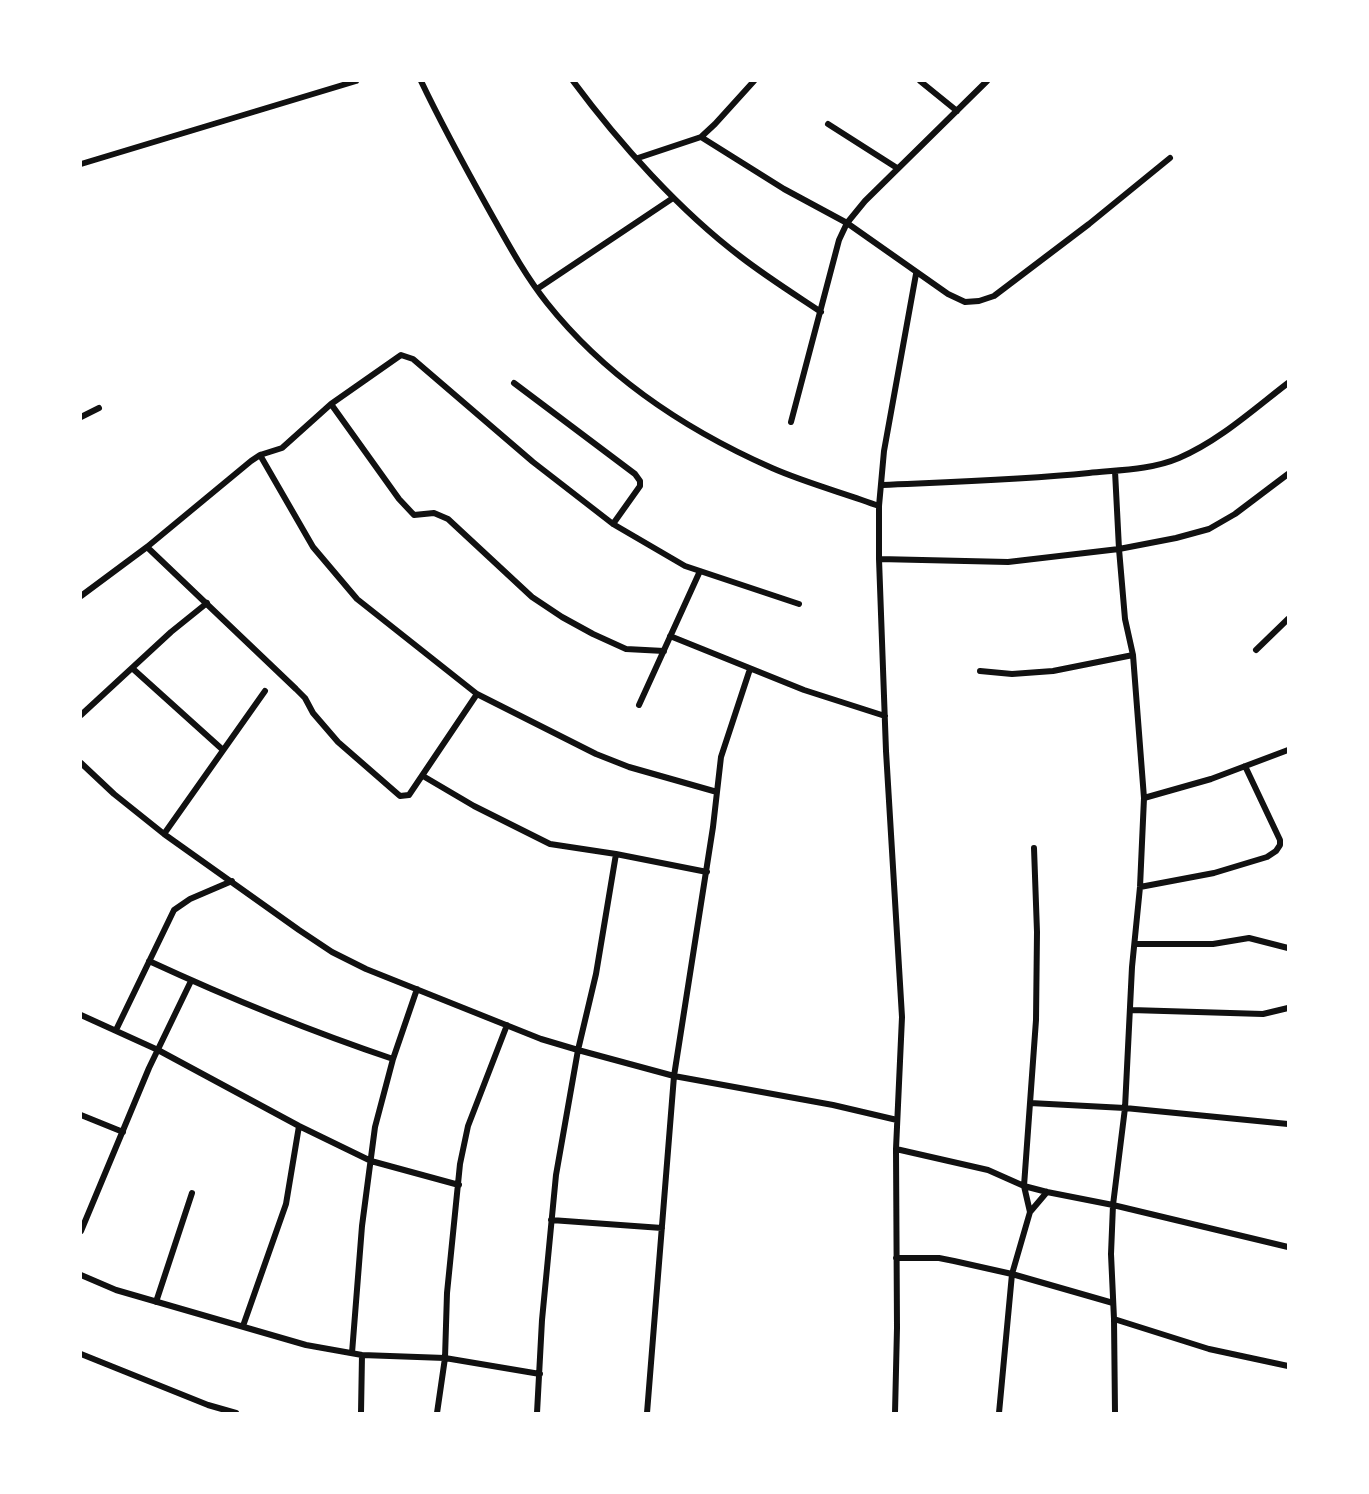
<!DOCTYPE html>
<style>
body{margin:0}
#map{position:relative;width:1369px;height:1494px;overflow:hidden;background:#fff;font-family:Arial,sans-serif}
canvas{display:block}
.frame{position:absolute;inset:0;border:82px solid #fff;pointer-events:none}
</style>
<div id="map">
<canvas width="1369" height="1494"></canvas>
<div class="frame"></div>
</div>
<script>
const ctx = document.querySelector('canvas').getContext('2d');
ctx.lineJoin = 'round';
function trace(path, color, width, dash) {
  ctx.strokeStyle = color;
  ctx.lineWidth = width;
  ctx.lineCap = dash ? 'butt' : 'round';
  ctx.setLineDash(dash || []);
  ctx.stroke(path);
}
const minor = new Path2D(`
 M421,81C442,125 465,167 489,210C507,242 524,274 547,303C606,377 686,430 772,468C806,483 844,493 879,506
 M573,81C619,143 680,211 741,257C767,277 794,294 821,312
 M920,81L957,111
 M828,124L897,168
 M701,137L784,189L847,223L948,294L965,302L979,301L994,296L1089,224L1170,158
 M638,158L701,137L715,124L754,81
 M81,164L356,81
 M537,289L673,198
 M514,383L635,474L640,481V486L613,524
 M331,404L399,499L414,515L434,513L448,519L532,597L562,617L593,634L626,649L664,651
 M81,417L99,408
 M791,422L839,240L847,223L865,201L987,81
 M260,455L313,547L357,599L477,694L596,754L629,767L717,792
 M883,485C951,482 1020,480 1089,473C1118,470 1151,470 1179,458C1219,441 1254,409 1288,383
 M147,547L296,689L305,698L313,713L338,742L400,796L409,795L477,694
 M879,559L1008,562L1119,549L1176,538L1209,529L1235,514L1288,474
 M81,596L147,547L251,461L260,455L282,448L331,404L401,355L413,359L533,462L613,524L685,566L799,604
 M670,636L804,690L885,716
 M1256,650L1288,619
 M132,668L223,750
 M980,671L1012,674L1053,671L1133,655
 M639,705L700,571
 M81,715L171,632L207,603
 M81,763L114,794L164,834L299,930L332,952L366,969L541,1039L578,1050L674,1076L833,1105L897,1120
 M423,776L474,806L550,844L616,854L707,872
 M1144,798L1211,779L1288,750
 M164,834L265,691
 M1140,887L1214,873L1267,857L1276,851L1280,845V840L1245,766
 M1135,944H1213L1249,938L1288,948
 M149,961C229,998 310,1031 393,1059
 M1131,1010L1263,1014L1288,1008
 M81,1015L158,1050L299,1126L371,1161L459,1185
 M116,1030L174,910L190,899L232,881
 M1030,1103L1125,1108L1288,1124
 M81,1115L123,1132
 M896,1149L988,1170L1024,1186L1047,1192L1113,1205L1288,1247
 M1030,1212L1024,1186L1036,1020L1037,932L1034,848
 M551,1220L662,1228
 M81,1231L149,1068L191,981
 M896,1258H939L954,1261L1012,1274L1113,1303
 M81,1275L116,1290L306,1345L362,1355L445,1358L540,1374
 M156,1302L192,1193
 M1114,1319L1209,1349L1288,1366
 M243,1326L286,1204L299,1126
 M352,1353L362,1226L375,1127L393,1059L417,989
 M81,1354L208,1405L236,1413
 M361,1413L362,1355
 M437,1413L445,1358L447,1293L460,1164L468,1126L507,1025
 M537,1413L542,1320L556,1175L578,1050L596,974L616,854
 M647,1413L674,1076L713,827L721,757L750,669
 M895,1413L897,1328L896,1149L902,1017L886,751L879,559V506L884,451L916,274
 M999,1413L1012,1274L1030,1212L1047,1192
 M1115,1413L1114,1319L1111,1254L1113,1205L1125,1108L1132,967L1140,887L1144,798L1133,655L1125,619L1119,549L1115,471`);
trace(minor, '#111', 6);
</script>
